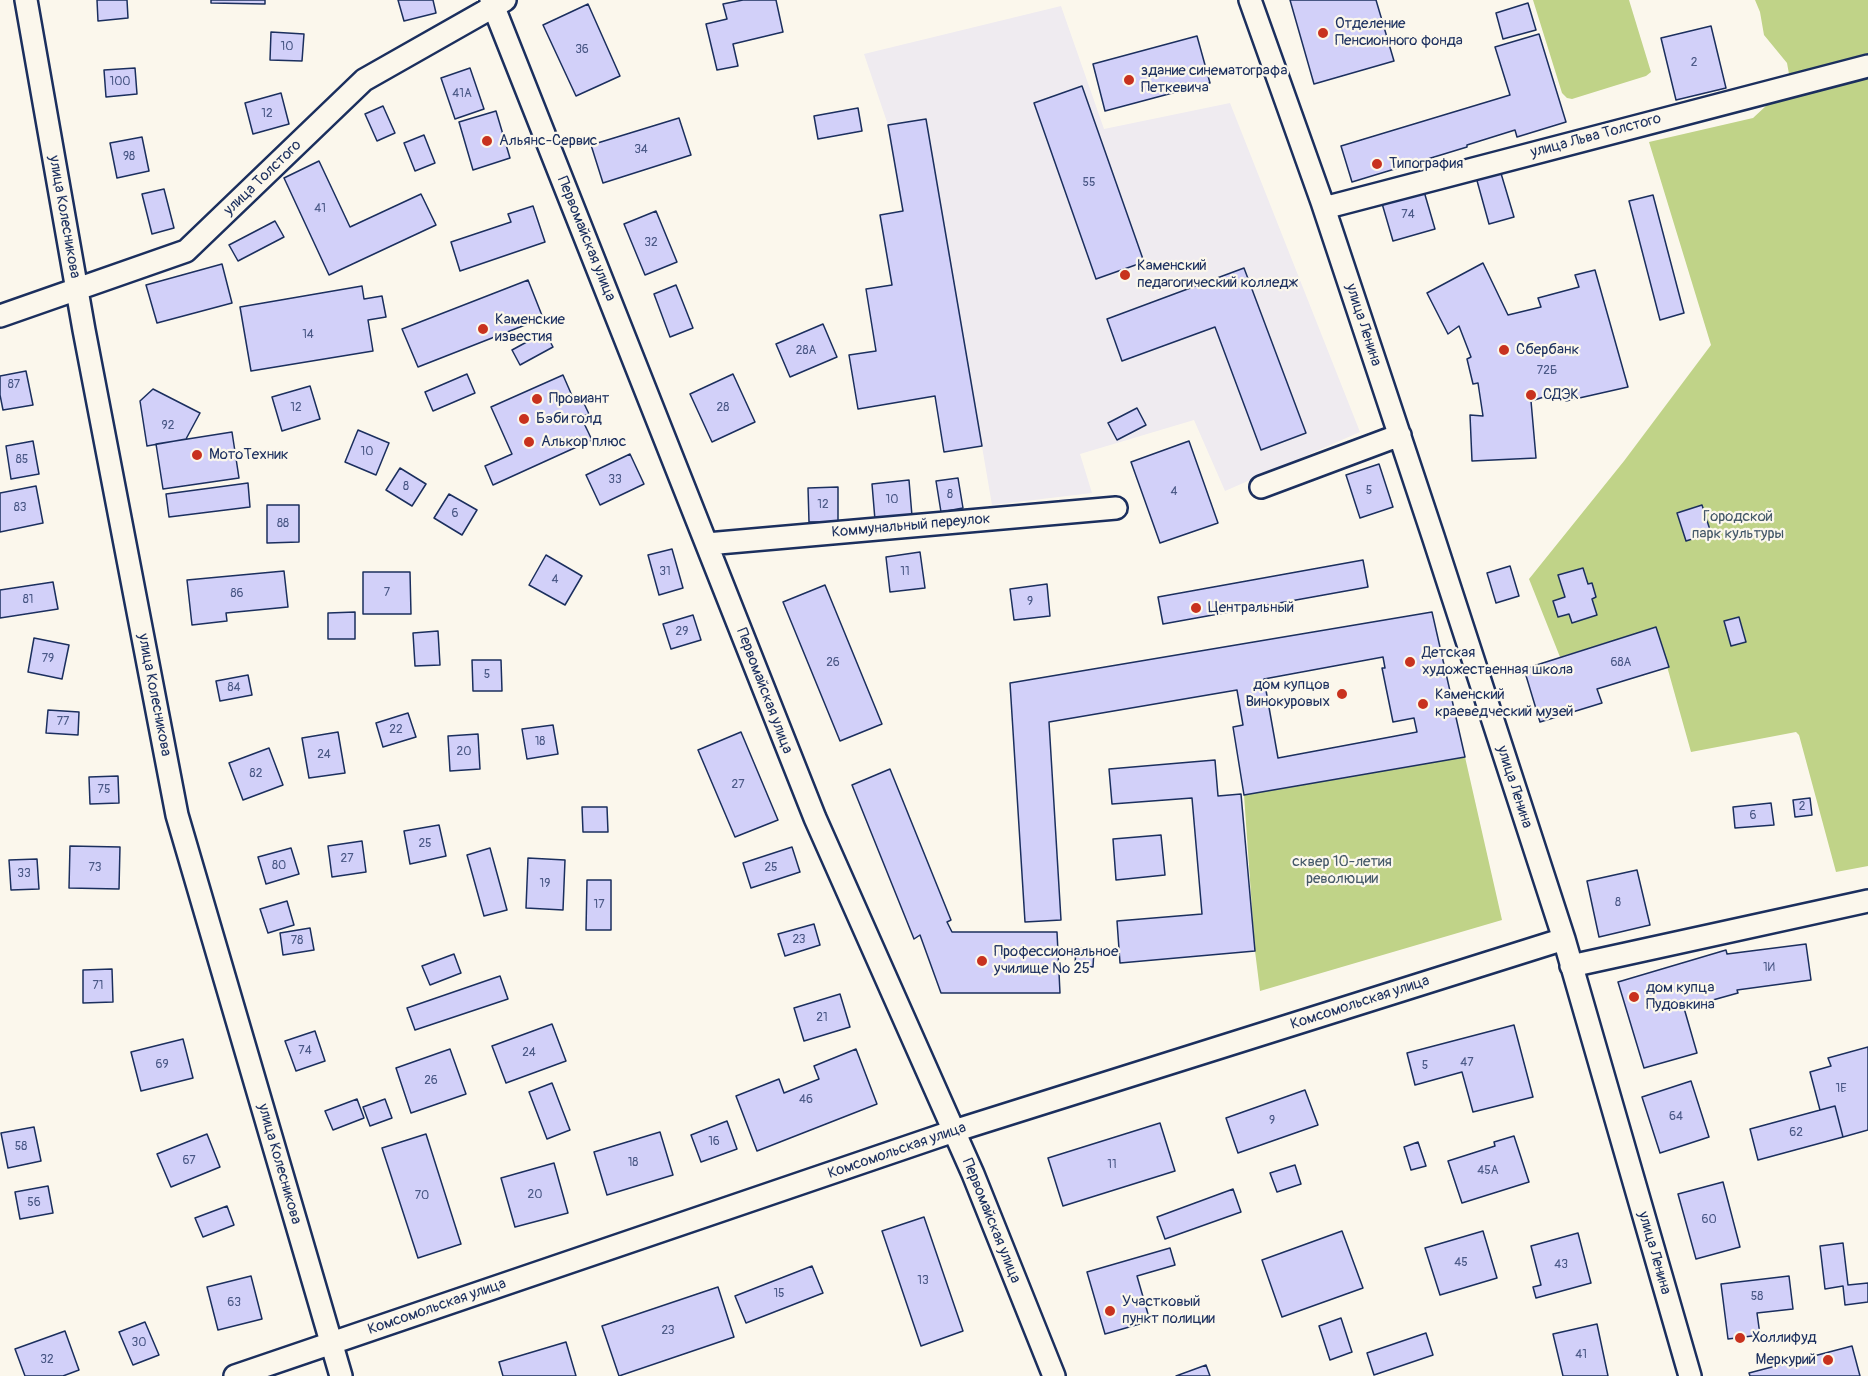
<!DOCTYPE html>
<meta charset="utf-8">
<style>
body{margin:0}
canvas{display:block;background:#fbf7ec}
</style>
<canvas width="1868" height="1376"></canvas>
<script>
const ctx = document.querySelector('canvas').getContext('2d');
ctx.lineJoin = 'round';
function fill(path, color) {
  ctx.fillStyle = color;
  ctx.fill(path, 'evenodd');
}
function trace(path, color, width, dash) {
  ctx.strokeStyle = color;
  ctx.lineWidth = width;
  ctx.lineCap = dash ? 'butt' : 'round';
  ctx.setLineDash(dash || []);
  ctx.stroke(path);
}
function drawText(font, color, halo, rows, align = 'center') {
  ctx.font = font + ' Pangolin,sans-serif';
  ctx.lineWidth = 4.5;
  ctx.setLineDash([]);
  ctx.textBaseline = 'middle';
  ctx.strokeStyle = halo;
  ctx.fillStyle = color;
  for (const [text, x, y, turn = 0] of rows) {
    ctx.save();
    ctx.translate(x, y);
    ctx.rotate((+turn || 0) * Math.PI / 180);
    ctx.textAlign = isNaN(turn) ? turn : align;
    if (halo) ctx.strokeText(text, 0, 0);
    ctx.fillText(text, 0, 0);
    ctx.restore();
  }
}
const built = new Path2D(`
 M1061,6L1104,129L1230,103L1360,432L1225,491L1194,420L1080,454L1092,493L992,505L926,119L888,125L864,54Z`);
const green = new Path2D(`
 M1533,0H1629L1651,72L1646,76L1572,99L1567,98L1562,93Z
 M1755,0H1868V866L1836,872L1799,735L1796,732L1691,752L1656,627L1560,657L1529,579L1624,461L1711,345L1649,142L1753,118L1767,105L1789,74L1787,63L1764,35L1760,12Z
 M1465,757L1502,920L1260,991L1255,951L1244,795Z`);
const building = new Path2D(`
 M97,0H127L128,18L98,21Z
 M211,0H265V4L211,3Z
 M398,0H433L436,13L404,21Z
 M743,0H776L783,32L733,44L738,66L717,70L706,24L727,19L723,4Z
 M1290,0H1376L1394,61L1314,84Z
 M1528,3L1536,30L1503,39L1496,13Z
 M588,4L620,76L576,96L543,25Z
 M1711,26L1726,88L1676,100L1661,38Z
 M271,32L304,34L302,61L270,60Z
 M1539,34L1566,122L1517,137L1515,130L1467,145V147L1352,182L1341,146L1510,95L1495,47Z
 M1197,36L1210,83L1105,111L1093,64Z
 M135,68L137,94L106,97L104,70Z
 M470,68L484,109L455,119L441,78Z
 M1082,86L1144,262L1096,279L1034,103Z
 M281,93L289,124L253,134L245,103Z
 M383,106L395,133L377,141L365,114Z
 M858,108L862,131L818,139L814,116Z
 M496,111L510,158L473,170L459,122Z
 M679,118L691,155L603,183L591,145Z
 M926,119L982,446L944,452L935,396L858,409L849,355L876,351L866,289L892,285L880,215L903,211L888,125Z
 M424,135L435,163L415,171L404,143Z
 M142,137L149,171L117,178L110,143Z
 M319,161L350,227L421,194L436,225L329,275L284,178Z
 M1500,170L1514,217L1489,224L1476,177Z
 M1423,188L1435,229L1393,241L1381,200Z
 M164,189L174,228L152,234L142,194Z
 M1653,195L1684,313L1660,320L1629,201Z
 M533,206L545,242L460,271L451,242L511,222L508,214Z
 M656,211L677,262L645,275L624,224Z
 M275,221L284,237L238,261L229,245Z
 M1483,263L1508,315L1541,307L1538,298L1579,287L1575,275L1595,270L1628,387L1566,401L1563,391L1531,401L1536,458L1472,461L1470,415L1483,416L1478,383L1473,384L1467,359L1471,357L1459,326L1448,334L1427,293Z
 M222,264L232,303L157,323L146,285Z
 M1244,268L1306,433L1261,450L1215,327L1122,361L1107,319Z
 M528,280L543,318L418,367L402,329Z
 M676,285L693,328L670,337L654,294Z
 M362,286L364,299L382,296L386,317L368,320L373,351L251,371L240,307Z
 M823,324L837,357L790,377L776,344Z
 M545,332L553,347L520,365L512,350Z
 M26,371L33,405L3,410L0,395V376Z
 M467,374L475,393L433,411L425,392Z
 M733,374L755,422L712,442L690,394Z
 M563,375L573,398L580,395L589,414L581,417L592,440L493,485L485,466L512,454L491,407Z
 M310,386L320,419L282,431L272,397Z
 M153,389L200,413L186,439L147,446L140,401Z
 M1137,408L1146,425L1117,440L1108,423Z
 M358,430L389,443L376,475L345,462Z
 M232,432L239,478L163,489L156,444Z
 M33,441L39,474L11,479L6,446Z
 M1189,441L1218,523L1160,543L1131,462Z
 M630,454L644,484L600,505L586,475Z
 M1379,464L1393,507L1360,518L1346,475Z
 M400,468L426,484L412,506L386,490Z
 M958,478L963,508L941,512L936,481Z
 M909,480L912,516L875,520L872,484Z
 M248,483L250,507L169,517L166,494Z
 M36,486L43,523L0,532V493Z
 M838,487V522H809L808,488Z
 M449,494L477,510L462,535L434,518Z
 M267,505H299V542L267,543Z
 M1702,505L1711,533L1686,541L1677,513Z
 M672,549L683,588L659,595L648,555Z
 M920,552L925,588L890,592L886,557Z
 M546,555L582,576L565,605L529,585Z
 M1363,560L1368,587L1163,624L1158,597Z
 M1510,566L1519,596L1496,603L1487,573Z
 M1583,568L1588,584L1592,583L1596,597L1592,599L1597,615L1572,623L1569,614L1558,617L1553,601L1565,597L1558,575Z
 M284,571L288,607L226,613L227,621L192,625L187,580Z
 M363,572H410L411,614H363Z
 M53,582L58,609L0,618V590Z
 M1047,584L1050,616L1014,620L1010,589Z
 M825,585L882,724L840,741L783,602Z
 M355,612V639H328V613Z
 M1432,612L1465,757L1244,795L1233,727L1243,725L1237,690L1049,722L1061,920L1025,922L1010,683ZM1383,657L1385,668H1382L1393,722L1414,718L1417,732L1278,758L1264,679Z
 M693,615L701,640L671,649L663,624Z
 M1739,617L1746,642L1731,646L1724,621Z
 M1656,627L1669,667L1597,689L1602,703L1540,722L1524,669Z
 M438,631L440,665L415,666L413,633Z
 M34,638L69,645L62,679L28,672Z
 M472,660H501L502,691H473Z
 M248,675L252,695L220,701L216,681Z
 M48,710L79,712L78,735L46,733Z
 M408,713L416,737L383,747L376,723Z
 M553,725L558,754L527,759L522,729Z
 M338,732L345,773L309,778L302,738Z
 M741,732L778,820L735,837L698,750Z
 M478,734L480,769L450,771L448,736Z
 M269,748L283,785L243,800L229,763Z
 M1215,760L1218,796L1241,794L1255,951L1120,963L1117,921L1202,914L1192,798L1112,804L1109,769Z
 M890,769L951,920L947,922L952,932H1057L1060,993H941L920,935L914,939L852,785Z
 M118,776L119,803L90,804L89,777Z
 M1810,798L1812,815L1795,817L1793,800Z
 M1771,803L1774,825L1735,828L1733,807Z
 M582,807H607L608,832H583Z
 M439,825L446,856L410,864L404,831Z
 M1161,835L1165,875L1116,880L1113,839Z
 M362,841L366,872L332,877L328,846Z
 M70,846L120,847L119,889L69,888Z
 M792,847L800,872L751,888L743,863Z
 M291,848L299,874L266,884L258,857Z
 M490,848L507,910L484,916L467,855Z
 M528,858L565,860L563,910L526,908Z
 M37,859L39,889L11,890L9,860Z
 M1637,870L1650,925L1599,937L1587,881Z
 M587,880H611V930H586Z
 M287,901L294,925L268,933L260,909Z
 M814,924L820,945L785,956L778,934Z
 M310,928L314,950L283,955L280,933Z
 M1806,944L1811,980L1737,990L1738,993L1684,1008L1697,1053L1644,1068L1618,982L1726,950L1727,954Z
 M1076,948L1094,950L1093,967L1075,965Z
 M454,954L461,973L430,985L422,966Z
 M112,969L113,1002L83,1003V970Z
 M500,976L508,999L415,1030L407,1008Z
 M840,994L850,1027L804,1041L794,1008Z
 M552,1024L566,1061L506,1083L492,1046Z
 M1514,1025L1533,1097L1473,1112L1462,1072L1415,1085L1407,1053Z
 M315,1031L325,1061L296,1071L285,1041Z
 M183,1039L193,1078L141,1091L131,1052Z
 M1868,1047V1130L1843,1137L1835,1106L1820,1110L1810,1072L1831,1066L1828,1058Z
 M450,1049L466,1094L411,1113L396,1068Z
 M856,1049L877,1104L757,1151L736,1096L779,1079L784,1093L819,1079L814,1066Z
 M1691,1081L1709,1137L1660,1153L1642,1097Z
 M552,1083L570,1130L547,1139L529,1092Z
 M1305,1090L1318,1125L1238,1153L1226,1118Z
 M357,1099L364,1118L333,1130L325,1111Z
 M385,1099L392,1118L370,1126L363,1107Z
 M1835,1106L1843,1137L1758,1160L1750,1129Z
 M727,1121L737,1149L701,1162L691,1135Z
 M1160,1123L1175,1171L1063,1206L1048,1158Z
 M34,1127L41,1161L8,1168L1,1133Z
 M660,1132L673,1175L607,1195L594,1152Z
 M207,1134L220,1167L171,1187L157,1154Z
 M426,1134L461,1244L418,1258L382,1148Z
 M1514,1136L1529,1182L1462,1203L1448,1161L1495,1146L1494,1142Z
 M1418,1142L1426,1166L1411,1170L1404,1147Z
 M554,1163L568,1213L515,1227L501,1178Z
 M1295,1165L1301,1184L1277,1192L1270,1173Z
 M1723,1182L1740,1247L1696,1259L1678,1194Z
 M48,1186L53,1213L20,1219L15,1192Z
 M1233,1189L1241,1212L1165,1239L1157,1217Z
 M227,1206L234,1225L203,1237L195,1218Z
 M924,1217L963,1331L921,1346L882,1231Z
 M1342,1231L1363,1288L1282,1317L1262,1260Z
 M1483,1231L1497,1278L1440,1295L1425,1248Z
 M1578,1233L1591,1283L1536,1298L1533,1287L1541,1285L1531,1246Z
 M1843,1243L1848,1285L1868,1283V1302L1845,1305L1843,1286L1825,1289L1820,1246Z
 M1170,1248L1175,1265L1137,1276L1150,1321L1105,1334L1087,1272Z
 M812,1266L823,1293L746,1323L735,1296Z
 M251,1276L262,1319L218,1330L207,1287Z
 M1789,1276L1793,1309L1757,1313L1760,1335L1728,1339L1721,1284Z
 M718,1287L734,1337L619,1376L602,1326Z
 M1341,1318L1352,1352L1330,1360L1319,1326Z
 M145,1322L159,1355L133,1365L119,1332Z
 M1597,1324L1608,1376H1563L1553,1334Z
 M65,1331L79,1370L63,1376H25L15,1349Z
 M1426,1333L1433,1355L1374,1375L1367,1353Z
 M566,1342L576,1376H503L499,1362Z
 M1852,1346L1860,1376H1750L1749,1373Z
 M1206,1365L1210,1376H1176Z`);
const minor = new Path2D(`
 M26,0L84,330L177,815L341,1376
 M491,0L815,818L973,1174L1054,1376
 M1250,0L1322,202L1433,536L1564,939L1690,1376
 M1324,208L1868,66
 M0,316L186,251L364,80L505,0
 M1261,487L1400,435
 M707,544L1116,508
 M1571,966L1868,901
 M235,1376L954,1131L1564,939`);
const markers = [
 [1323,33,6,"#c8321e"],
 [1129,80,6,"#c8321e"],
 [487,141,6,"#c8321e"],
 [1377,164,6,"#c8321e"],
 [1125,275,6,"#c8321e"],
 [483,329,6,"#c8321e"],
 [1504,350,6,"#c8321e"],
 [1531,395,6,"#c8321e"],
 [537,399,6,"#c8321e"],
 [524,419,6,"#c8321e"],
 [529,442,6,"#c8321e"],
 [197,455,6,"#c8321e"],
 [1196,608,6,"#c8321e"],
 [1410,662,6,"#c8321e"],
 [1342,694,6,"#c8321e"],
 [1423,704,6,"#c8321e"],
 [982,961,6,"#c8321e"],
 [1634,997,6,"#c8321e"],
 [1110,1311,6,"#c8321e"],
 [1740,1338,6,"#c8321e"],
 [1828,1360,6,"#c8321e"]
];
const numberNames = [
 ["10",287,47],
 ["36",582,50],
 ["2",1694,63],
 ["100",120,82],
 ["41А",462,94],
 ["12",267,114],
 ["34",641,150],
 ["98",129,157],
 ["55",1089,183],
 ["41",320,209],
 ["74",1408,215],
 ["32",651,243],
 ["14",308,335],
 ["28А",806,351],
 ["72Б",1547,371],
 ["87",14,385],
 ["12",296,408],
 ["28",723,408],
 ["92",168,426],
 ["10",367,452],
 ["85",22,460],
 ["33",615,480],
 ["8",406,487],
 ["5",1369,491],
 ["4",1174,492],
 ["8",950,495],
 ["10",892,500],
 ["12",823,505],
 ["83",20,508],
 ["6",455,514],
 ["88",283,524],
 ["31",665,572],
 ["11",905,572],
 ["4",555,580],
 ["7",387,593],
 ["86",237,594],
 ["81",28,600],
 ["9",1030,602],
 ["29",682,632],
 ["79",48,659],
 ["26",833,663],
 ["68А",1621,663],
 ["5",487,675],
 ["84",234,688],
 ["77",63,722],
 ["22",396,730],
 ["18",540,742],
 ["20",464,752],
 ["24",324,755],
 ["82",256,774],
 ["27",738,785],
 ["75",104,790],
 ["2",1802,807],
 ["6",1753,816],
 ["25",425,844],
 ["27",347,859],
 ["80",279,866],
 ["73",95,868],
 ["25",771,868],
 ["33",24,874],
 ["19",545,884],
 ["8",1618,903],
 ["17",599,905],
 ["23",799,940],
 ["78",297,941],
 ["1И",1769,968],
 ["71",98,986],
 ["21",822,1018],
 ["74",305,1051],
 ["24",529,1053],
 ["47",1467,1063],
 ["69",162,1065],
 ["5",1425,1066],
 ["26",431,1081],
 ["1Е",1841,1089],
 ["46",806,1100],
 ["64",1676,1117],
 ["9",1272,1121],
 ["62",1796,1133],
 ["16",714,1142],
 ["58",21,1147],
 ["67",189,1161],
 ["18",633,1163],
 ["11",1112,1165],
 ["45А",1488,1171],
 ["20",535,1195],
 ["70",422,1196],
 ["56",34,1203],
 ["60",1709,1220],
 ["45",1461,1263],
 ["43",1561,1265],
 ["13",923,1281],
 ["15",779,1294],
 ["58",1757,1297],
 ["63",234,1303],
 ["23",668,1331],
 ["30",139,1343],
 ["41",1581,1355],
 ["32",47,1360]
];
const poiNames = [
 ["Отделение",1335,24],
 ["Пенсионного фонда",1335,41],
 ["здание синематографа",1141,71],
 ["Петкевича",1141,88],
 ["Альянс-Сервис",499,141],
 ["Типография",1389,164],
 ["Каменский",1137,266],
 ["педагогический колледж",1137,283],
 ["Каменские",495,320],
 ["известия",495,337],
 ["Сбербанк",1516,350],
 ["СДЭК",1543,395],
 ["Провиант",549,399],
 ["Бэби голд",536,419],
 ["Алькор плюс",541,442],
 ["МотоТехник",209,455],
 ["Центральный",1208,608],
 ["Детская",1422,653],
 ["художественная школа",1422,670],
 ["дом купцов",1330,685,"right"],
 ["Винокуровых",1330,702,"right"],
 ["Каменский",1435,695],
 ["краеведческий музей",1435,712],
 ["Профессиональное",994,952],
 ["училище № 25",994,969],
 ["дом купца",1646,988],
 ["Пудовкина",1646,1005],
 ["Участковый",1122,1302],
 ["пункт полиции",1122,1319],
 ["Холлифуд",1752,1338],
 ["Меркурий",1816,1360,"right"]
];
const streetNames = [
 ["улица Льва Толстого",1596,136,-15],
 ["улица Толстого",263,178,-44],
 ["улица Колесникова",64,217,80],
 ["Первомайская улица",586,239,68],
 ["улица Ленина",1363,325,72],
 ["Коммунальный переулок",911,526,-5],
 ["Первомайская улица",764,691,69],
 ["улица Колесникова",154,695,79],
 ["улица Ленина",1514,787,72],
 ["Комсомольская улица",1360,1003,-18],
 ["Комсомольская улица",897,1151,-19],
 ["улица Колесникова",279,1164,74],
 ["Первомайская улица",991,1221,68],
 ["улица Ленина",1654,1253,74],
 ["Комсомольская улица",437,1307,-19]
];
const parkNames = [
 ["Городской",1738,517],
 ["парк культуры",1738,534],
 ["сквер 10-летия",1342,862],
 ["революции",1342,879]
];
fill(built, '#efebf0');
fill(green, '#c0d388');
fill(building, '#d2d0f9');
trace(building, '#1b2f5e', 1.5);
trace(minor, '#1b2f5e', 26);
trace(minor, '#fbf7ec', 21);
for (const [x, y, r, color] of markers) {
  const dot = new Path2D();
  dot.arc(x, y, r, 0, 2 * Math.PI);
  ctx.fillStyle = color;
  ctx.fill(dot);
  trace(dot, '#fbf7ec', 2);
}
drawText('12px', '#495785', null, numberNames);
drawText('15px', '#1b2f5e', '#fbf7ec', poiNames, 'left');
drawText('15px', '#1b2f5e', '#fbf7ec', streetNames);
drawText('15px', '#445868', '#fbf7ec', parkNames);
</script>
